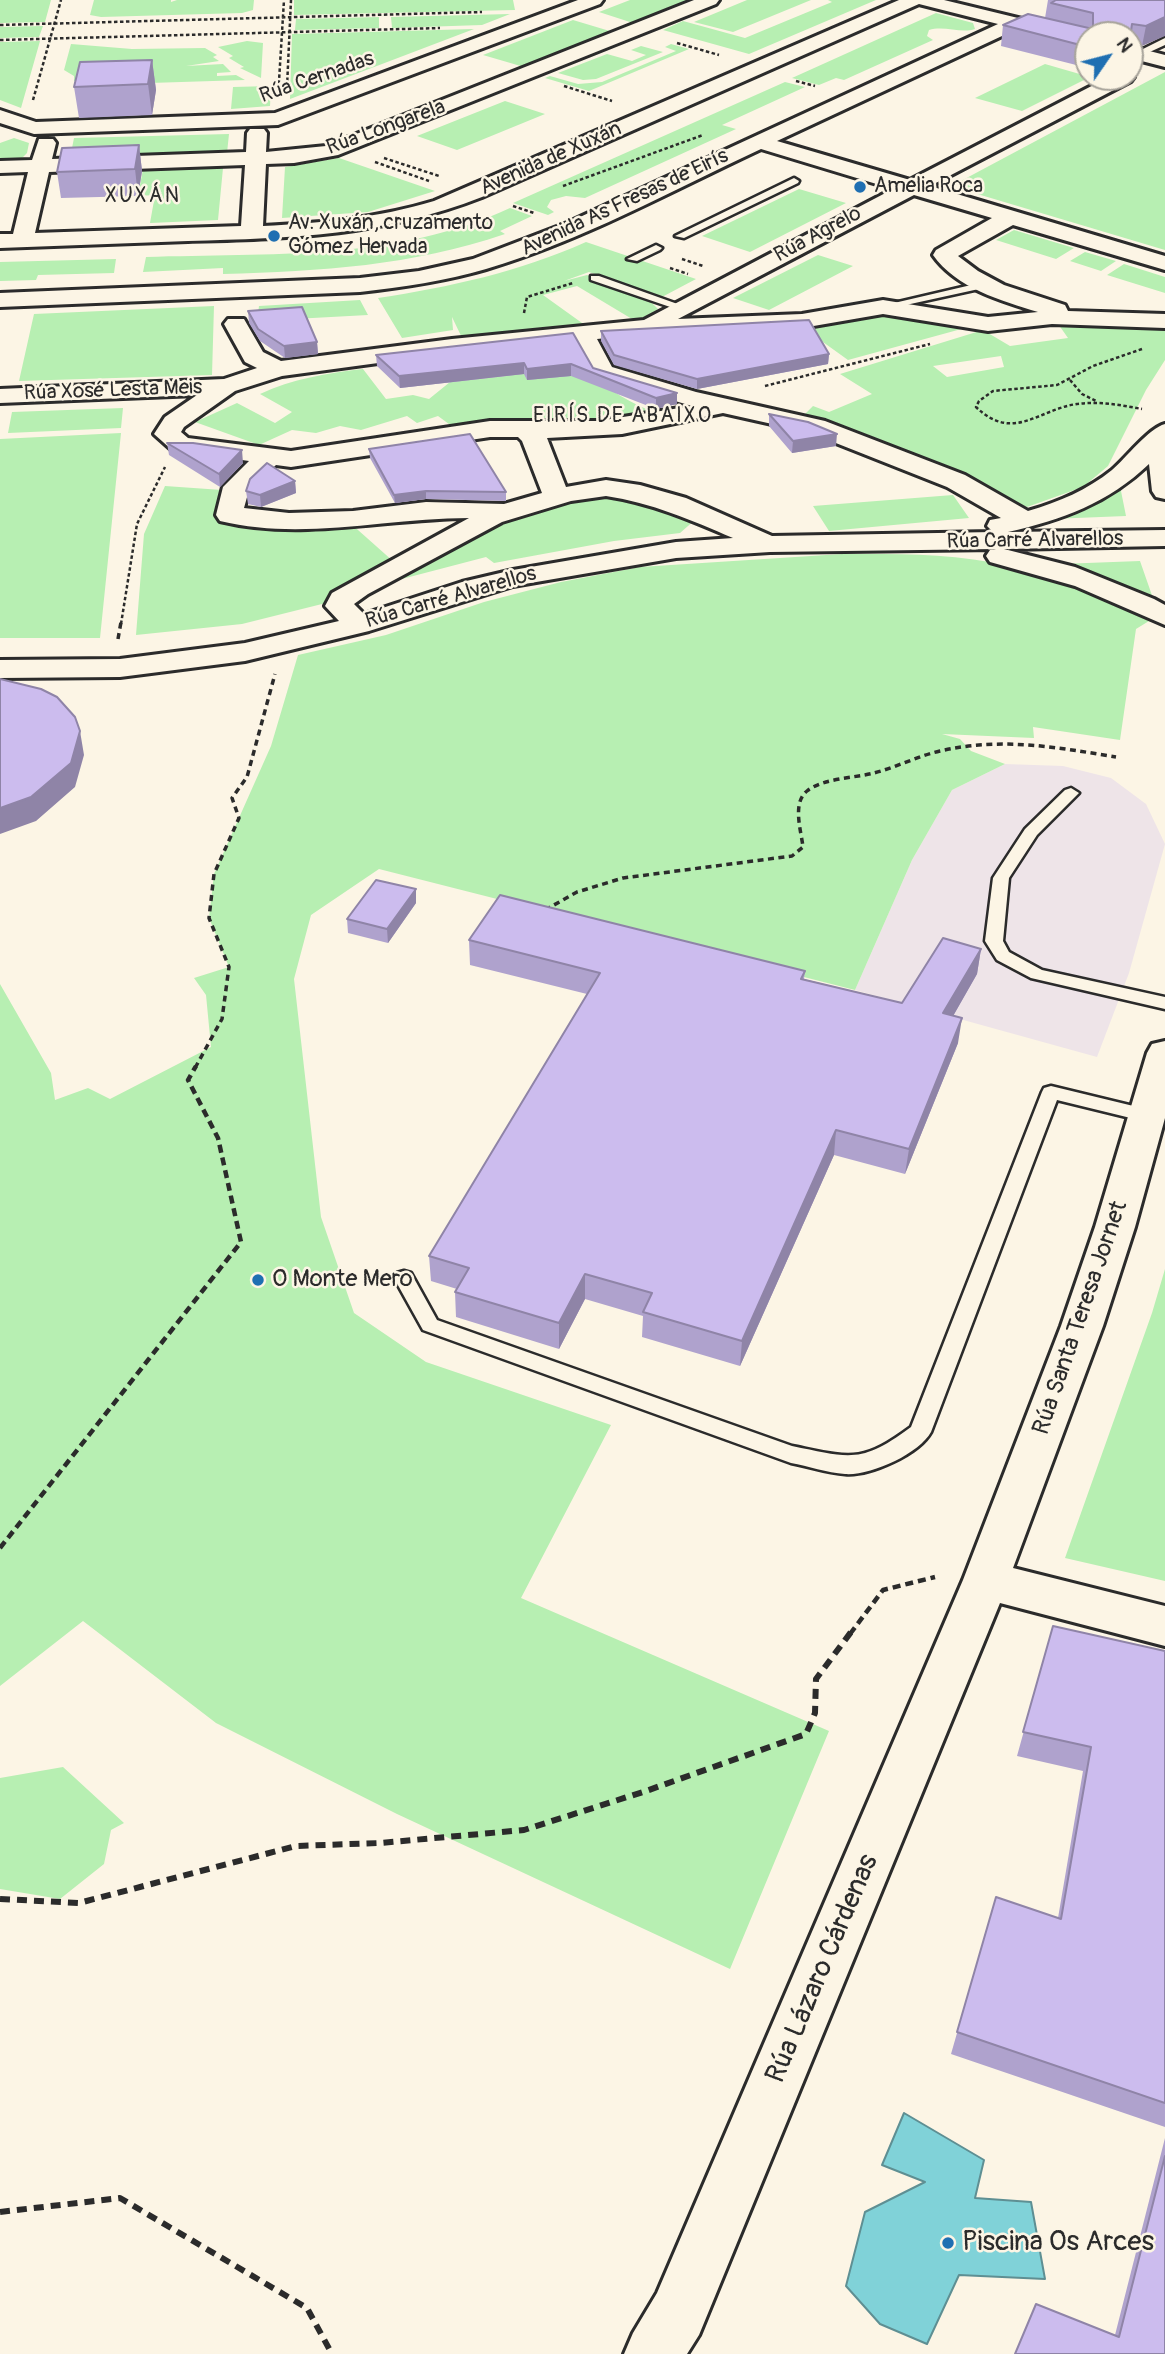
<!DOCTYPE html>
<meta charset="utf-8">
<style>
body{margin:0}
#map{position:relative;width:1165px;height:2354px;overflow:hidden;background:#fcf5e5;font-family:Pangolin,sans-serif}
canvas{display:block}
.north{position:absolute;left:1074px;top:21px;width:70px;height:70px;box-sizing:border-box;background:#fcf5e5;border:2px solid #a8a49b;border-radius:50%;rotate:55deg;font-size:19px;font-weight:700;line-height:28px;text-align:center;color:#2b2b2b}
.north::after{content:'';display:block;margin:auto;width:24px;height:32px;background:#1f6fb2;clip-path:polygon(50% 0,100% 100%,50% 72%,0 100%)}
</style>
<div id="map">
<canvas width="1165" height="2354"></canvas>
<div class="north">N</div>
</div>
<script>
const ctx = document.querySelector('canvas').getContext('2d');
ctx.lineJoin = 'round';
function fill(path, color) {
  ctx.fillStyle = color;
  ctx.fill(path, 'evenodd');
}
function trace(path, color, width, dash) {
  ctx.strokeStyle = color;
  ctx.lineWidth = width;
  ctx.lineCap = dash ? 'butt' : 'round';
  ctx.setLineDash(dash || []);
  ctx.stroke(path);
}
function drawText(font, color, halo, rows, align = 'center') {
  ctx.font = font + ' Pangolin,sans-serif';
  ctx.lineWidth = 5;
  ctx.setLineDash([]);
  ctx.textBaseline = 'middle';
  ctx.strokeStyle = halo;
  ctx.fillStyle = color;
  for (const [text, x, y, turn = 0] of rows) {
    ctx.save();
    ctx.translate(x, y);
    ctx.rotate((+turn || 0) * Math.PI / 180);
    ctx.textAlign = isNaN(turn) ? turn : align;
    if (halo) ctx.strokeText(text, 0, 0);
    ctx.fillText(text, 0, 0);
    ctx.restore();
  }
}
const built = new Path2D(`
 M1005,764L1063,766L1111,778L1146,804L1165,844L1129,973L1097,1057L855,990L912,860L952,790Z`);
const green = new Path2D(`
 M0,0H51L45,22L0,23Z
 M94,0H171V2L177,0H254L253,10L242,13L101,17L90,15Z
 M294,0H513L515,10L294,15Z
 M630,0H691L633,23L599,12Z
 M747,0H811L733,32L694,22Z
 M828,0H876L749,54L663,30L683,21L745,38L832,2Z
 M936,13L973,23L975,29C961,34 944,25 929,30L927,36L933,40L844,80L836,78L819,85L792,78Z
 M510,14L482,25L392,28L391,17Z
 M379,17V28L295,30L296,19Z
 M573,20L613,32L524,67L483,55Z
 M43,26L39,37L0,38V27Z
 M474,29L290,99L292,34Z
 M40,41L21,108L0,100V42Z
 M247,41L263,43L261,78L240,68L244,67L229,58L233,56L218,47Z
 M71,44L132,49L205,48L217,55L213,57L219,61L186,66L223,64L231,72L217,73V76L236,75L245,80L86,85L74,81V76L64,70Z
 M671,44L689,49L589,91L545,78L550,76L578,84L602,82L676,51L665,47Z
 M641,46L663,52L596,79L583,80L558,73L607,54L632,61L646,55L631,50Z
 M1045,64L1090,77L1022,111L975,98Z
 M1165,72V250L964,190L959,182Z
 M785,82L805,87L722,125L736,129L585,198L566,196L551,200L547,207L554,212L548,215L513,203Z
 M271,86L270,106L231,109L233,87Z
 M505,101L545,114L457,150L417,136Z
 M229,134L227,153L70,158L74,138Z
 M14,138L29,143L27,153L20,160H0V143Z
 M339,158L435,191L368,212L282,218L285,167Z
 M223,168L218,220L150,223L155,195L138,196L143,169Z
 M799,189L846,203L750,252L702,236Z
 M510,208L532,216L500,231L505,234C411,266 322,271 223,274V268L143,272L146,257C268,253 397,261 510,208Z
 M1014,230L1074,248L1056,259L996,240Z
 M586,242L696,279L662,297L589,272L564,281L587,275L651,302L658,309L637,322L577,286L543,295L589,328L464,342L452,317L453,330L402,338L378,298C450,287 519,272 586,242Z
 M1085,252L1116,261L1101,271L1070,261Z
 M818,255L853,266L769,310L733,298Z
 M116,259L114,273L38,275L36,280L0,281V262Z
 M1124,264L1165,277V293L1107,275Z
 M360,300L368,315L257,321L259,306Z
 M214,306L212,375L19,381L34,314Z
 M892,311L965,328L848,360L809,332L805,325Z
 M1056,321L1116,328H1165V360L1146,390L1108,466L1083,487L1027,507L937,468L802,417L813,406L829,412L872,394L840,374L983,330L1010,346L1068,338ZM1001,356L1004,367L947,377L933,366Z
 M500,364L588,370C608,391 631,403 658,414L575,428L453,427L438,416L417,423L407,416L361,430L340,426L316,433L292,430L259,445L195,422L237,403L275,423L292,412L260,394C292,379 327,373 363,369L386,399L413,395L429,399L450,382L506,376Z
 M123,408L121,428L8,433L12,412Z
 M121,433L100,638H0V439Z
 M165,486L222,490L219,503L222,518L349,522L394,562L326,603L242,624L136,635L144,534Z
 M1120,486L1126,516L1051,519Z
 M593,495L637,497L696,519L680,533L614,541L494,563L486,557L375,586L499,522L551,504Z
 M953,495L969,518L829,531L813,506Z
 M842,554C897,554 955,553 1009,566C1058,577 1104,598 1149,621L1136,629L1120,740L1033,727L1034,738L942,734L960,739L971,751L1005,764L952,790L912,860L855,990L379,869L311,915L294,979L321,1217L354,1313L426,1362L611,1425L521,1598L829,1731L730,1969L397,1814L216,1723L83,1621L0,1686V984L51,1073L55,1100L88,1088L110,1099L211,1047L206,995L194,978L229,967L209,918L214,874L271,746L298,655L386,635L484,602L561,582L640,567Z
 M1140,561L1155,604L1106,580L1060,564Z
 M1165,1269V1581L1065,1558L1152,1313Z
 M63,1767L124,1823L111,1830L104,1864L60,1899L0,1889V1778Z`);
const water = new Path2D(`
 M904,2113L984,2160L975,2198L1031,2202L1045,2279L959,2275L927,2344L880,2324L846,2286L865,2212L925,2182L882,2165Z`);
const pathFar3 = new Path2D(`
 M0,25L482,12
 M0,40L440,28
 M677,43L719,55
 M796,81L815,86
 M564,86L612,101
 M287,87L291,0
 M274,94V87L279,81L284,0
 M33,100L61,0
 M384,158L439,176
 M375,162L429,181
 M563,186L703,135
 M513,206L534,213
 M682,259L703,266
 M670,268L688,274
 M524,313L527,297L573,283
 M1142,349L1093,366L1057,385L993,391L979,401L976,407C1013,443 1039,409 1077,404C1099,401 1121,405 1142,409
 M1070,380L1082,394L1096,401
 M765,386L930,344
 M121,624L137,524L165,467`);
const pathFar2 = new Path2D(`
 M118,639L121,622
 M545,910L577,892L623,878L792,856L803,847C801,830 792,803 807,791C823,778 855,778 874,773C897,767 918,756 940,751C1002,737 1055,747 1116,757
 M195,1068L222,1019L229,967L209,918L214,874L239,818L232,798L247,777L275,674`);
const pathFar1 = new Path2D(`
 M0,1548L241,1242L218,1138L188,1080L196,1066
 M850,1634L883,1590L935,1577`);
const path = new Path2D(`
 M0,1899L79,1903L296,1846L380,1843L524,1830L646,1791L806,1734L815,1713L816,1679L851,1632
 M0,2212L120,2198L307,2308L332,2354`);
const service = new Path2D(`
 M1165,38V45L1141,56L1133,54Z
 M794,178L799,181L798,183L684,238L675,236Z
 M656,245L662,248L660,250L637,261L627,259Z
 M591,276H599L686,307L676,309L591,280Z
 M984,282L988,283V287L883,310L877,307Z
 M1071,788L1079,793L1037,835L1009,878L1003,941L1009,952L1042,970L1165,997V1009L1031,978L997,960L985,941L993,878L1025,829L1065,790Z
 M1051,1086L1154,1111L1156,1116L1154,1121L1147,1122L1057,1100L931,1432C919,1454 870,1476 845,1474C827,1473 808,1466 791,1463L423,1330L394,1278L397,1273L404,1271L411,1273L437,1320L792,1446C851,1458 861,1464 911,1427L1042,1092L1044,1088Z`);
const minor = new Path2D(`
 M578,0H603L600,4L278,125L34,134L0,123V110L36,122L275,113Z
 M694,0H719L716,4L338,155L294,163L266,164L263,226C322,223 378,218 434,201L899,0H944L1088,35V47L1017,29L777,141L910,180L1109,77H1130L1131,73L1134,77L1131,81L930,186L1165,256V270L1013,225L958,256L978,271L1004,285L1065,305L1068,311L1165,314V328L1052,324L988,331L883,314L802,328L645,334L597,339L612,367L696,392L825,421L965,475L1028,511C1059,502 1087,490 1112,470C1126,458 1149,428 1165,424V499L1156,497L1152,491L1149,464C1108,503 1062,520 1008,532L1165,530V546L1004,549L1075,567L1154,599L1165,605V625L1075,586L990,562L986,556L990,550L996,549L770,552L676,558L513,586L369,631L245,661L120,677L0,678V660L120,659L245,643L339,621L325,606L332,593L469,518C386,518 302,541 220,521L216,515L223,487L249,461L172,450L154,434L165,417L197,395L0,403V389L224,379L257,368L245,362L224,324L228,319H244L263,352L281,361L452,339L644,320L893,189L761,149C671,191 581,241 486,269C445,281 403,287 360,292L0,307V293L360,278L419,271L473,259L567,223L998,24L919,4L482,197C382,236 293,238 188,241C125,243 63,246 0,248V234H13L28,172L0,173V161L32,160L39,139H53L56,143L52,159L246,152L247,133L250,129H264L267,133L266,152L326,146ZM245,165L241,226L35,233L49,172ZM914,195L992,218L936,250L933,255C956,288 1002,301 1038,312L988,317L883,300L802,314L678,319ZM574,341L594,377L692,406L598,421H490L291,451L188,438L181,432L184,427L235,391L282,376L452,353ZM723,413L808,432L947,487L1001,518L990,520L987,526L993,532L772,536L686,498L640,485L606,480L566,487L547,438L622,434ZM490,437H518L522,441L542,493L504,504L426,502L353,511L289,513L244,508L249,490L276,465L291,467ZM606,496C652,503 691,520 733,538L676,542L513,570L462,582L364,614L354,604L368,594L502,522L571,501Z
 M1130,46L1165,55V67L1130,58Z
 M1165,1041V1118L1135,1227L1103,1326L1013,1568L1165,1606V1646L1000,1603L699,2335L687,2354H624L633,2333L657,2293L963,1580L1061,1326L1095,1227L1147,1053L1152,1044Z`);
const wall = new Path2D(`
 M1048,0H1165L1142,46L1130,44V35H1088V68L1001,46L1003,25L1045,18Z
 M152,60L156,90L152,115L79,118L74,87Z
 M139,145L142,171L138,196L61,198L57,172Z
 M248,311L317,342L318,354L285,358L260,341L249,323Z
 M601,331L829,354L828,364L697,389L614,365L601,341Z
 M573,333L593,368L677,404L656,409L571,376L527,380L524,374L400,388L377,366L376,355Z
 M769,414L836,446L792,453L769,426Z
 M167,443L243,463L220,487L169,455Z
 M369,449L506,492V501L426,499L395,503L370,458Z
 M295,481L296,493L261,507L248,504L246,491Z
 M416,889V903L388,943L348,933L347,919Z
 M469,940L805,971L804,979L902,1003L981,949L977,974L953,1016L958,1043L905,1174L834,1155L740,1366L642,1337L643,1316L585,1299L559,1349L456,1317L455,1292L457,1289L431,1281L429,1256L587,994L470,965Z
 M1053,1626L1165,1651V2127L951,2054L996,1897L1058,1918L1083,1771L1017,1756Z
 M1165,2138V2354L1115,2335Z`);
const shadedWall = new Path2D(`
 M1165,17V36L1142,46L1146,26Z
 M152,60L156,90L152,115L148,84Z
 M139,145L142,171L138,196L135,169Z
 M317,342L318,354L285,358L284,346Z
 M829,354L828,364L697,389V379Z
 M524,363V374L400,388L399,376Z
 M571,364V376L527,380V369Z
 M677,393V404L656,409V398Z
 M837,434L836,446L792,453L793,441Z
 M242,450L243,463L220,487L219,474Z
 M295,481L296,493L261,507L260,495Z
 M426,491V499L395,503L394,495Z
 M80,731L84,755L75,787L36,821L0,834V808Z
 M416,889V903L388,943L387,929Z
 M981,949L977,974L940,1039L943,1013Z
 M962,1018L958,1043L905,1174L909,1149Z
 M836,1130L834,1155L740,1366L742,1341Z
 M585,1274V1299L559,1349V1323Z`);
const building = new Path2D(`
 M1055,0H1165V17L1146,26L1132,24L1130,38V35H1088V47L1003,25L1028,14L1093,29V13L1051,3L1056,0Z
 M152,60L148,84L74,87L80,62Z
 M139,145L135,169L57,172L62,148Z
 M302,307L317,342L284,346L258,329L248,311Z
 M809,320L829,354L697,379L614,355L601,331Z
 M573,333L593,368L677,393L656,398L571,364L527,369L524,363L399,376L376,355Z
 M769,414L808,422L837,434L793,441Z
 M470,434L506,492L426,491L394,495L369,449Z
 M167,443H193L242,450L219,474Z
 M267,463L295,481L260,495L246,491L250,479Z
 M0,679L41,689L57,697L75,717L80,731L71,763L31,797L0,808Z
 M376,880L416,889L387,929L347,919Z
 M500,895L805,971L801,979L902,1003L943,938L981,949L943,1013L962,1018L909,1149L836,1130L742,1341L643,1312L652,1293L585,1274L559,1323L455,1292L469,1268L429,1256L600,973L469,940Z
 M1053,1626L1165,1651V2103L957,2032L996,1897L1061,1919L1091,1747L1023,1732Z
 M1165,2156V2354H1015L1036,2304L1119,2337Z`);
const markers = [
 [860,187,7,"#1f6fb2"],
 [274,236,7,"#1f6fb2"],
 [258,1280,7,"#1f6fb2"],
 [948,2243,7,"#1f6fb2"]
];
const farStreetnames = [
 ["Rúa Cernadas",317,78,-19],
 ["Rúa Longarela",386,128,-20],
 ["Avenida de Xuxán",551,159,-24],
 ["Avenida As Fresas de Eirís",625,203,-25],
 ["Rúa Agrelo",818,235,-28],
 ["Rúa Xosé Lesta Meis",113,391,-2],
 ["Rúa Carré Alvarellos",1035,541,-1],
 ["Rúa Carré Alvarellos",451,598,-16]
];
const farPoinames = [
 ["Amelia Roca",874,187],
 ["Av. Xuxán, cruzamento",288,224],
 ["Gómez Hervada",288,248]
];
const farNeighbourhoodnames = [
 ["XUXÁN",143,197],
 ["EIRÍS DE ABAIXO",623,417]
];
const poiNames = [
 ["O Monte Mero",272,1280]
];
const streetNames = [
 ["Rúa Santa Teresa Jornet",1081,1318,-71]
];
const nearStreetnames = [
 ["Rúa Lázaro Cárdenas",823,1969,-67]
];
const nearPoinames = [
 ["Piscina Os Arces",962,2243]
];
fill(built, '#eee4e8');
fill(green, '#b7efb2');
fill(water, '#80d2d8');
trace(water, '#5e8f93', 2);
trace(service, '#2b2b2b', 5);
trace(minor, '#2b2b2b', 6);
trace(pathFar3, '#2b2b2b', 2.5, [3.5, 2.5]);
trace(pathFar2, '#2b2b2b', 3.5, [6, 4.5]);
trace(pathFar1, '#2b2b2b', 4.5, [8, 5]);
trace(path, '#2b2b2b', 6, [10, 7]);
fill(service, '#fcf5e5');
fill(minor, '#fcf5e5');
fill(wall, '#afa2cd');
fill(shadedWall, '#8f84a7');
fill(building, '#ccbcee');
trace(building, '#8f84a7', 2);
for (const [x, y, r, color] of markers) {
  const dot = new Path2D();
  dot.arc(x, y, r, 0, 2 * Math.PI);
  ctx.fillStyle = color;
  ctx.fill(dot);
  trace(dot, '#fcf5e5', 2.5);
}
drawText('21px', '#2b2b2b', '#fcf5e5', farStreetnames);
drawText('21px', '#2b2b2b', '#fcf5e5', farPoinames, 'left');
ctx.letterSpacing = '2px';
drawText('21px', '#2b2b2b', '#fcf5e5', farNeighbourhoodnames);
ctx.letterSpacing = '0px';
drawText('24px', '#2b2b2b', '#fcf5e5', poiNames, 'left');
drawText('24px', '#2b2b2b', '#fcf5e5', streetNames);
drawText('28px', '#2b2b2b', '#fcf5e5', nearStreetnames);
drawText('28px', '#2b2b2b', '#fcf5e5', nearPoinames, 'left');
</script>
